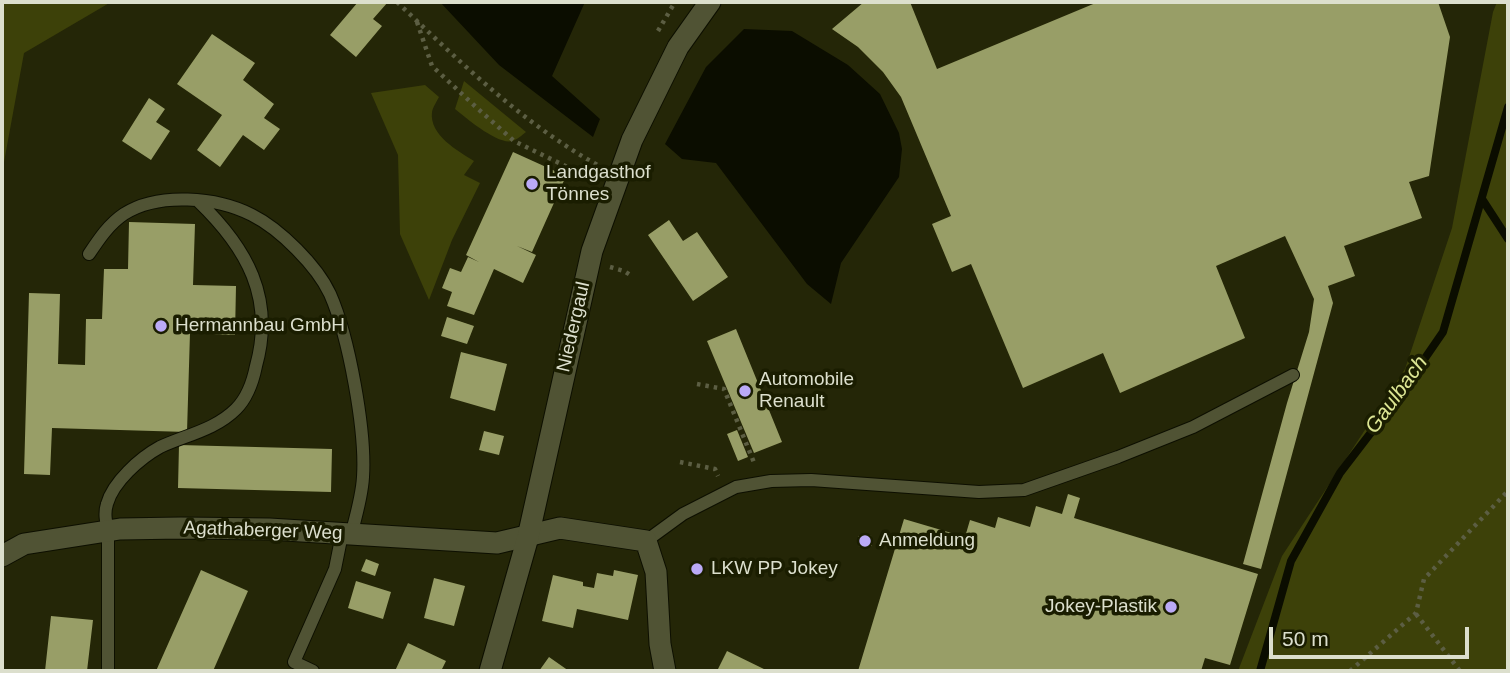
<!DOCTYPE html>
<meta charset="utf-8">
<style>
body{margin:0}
#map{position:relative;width:1510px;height:673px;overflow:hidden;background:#242607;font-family:Helvetica,sans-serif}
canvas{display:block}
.frame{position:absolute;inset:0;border:4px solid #dcdfcd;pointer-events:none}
.scale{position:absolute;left:1269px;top:627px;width:200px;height:32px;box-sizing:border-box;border:4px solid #dcdfcd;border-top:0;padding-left:9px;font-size:21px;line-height:24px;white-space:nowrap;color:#dcdfcd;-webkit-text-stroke:5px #1a1d00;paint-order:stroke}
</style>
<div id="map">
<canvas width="1510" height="673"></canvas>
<div class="frame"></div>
<div class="scale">50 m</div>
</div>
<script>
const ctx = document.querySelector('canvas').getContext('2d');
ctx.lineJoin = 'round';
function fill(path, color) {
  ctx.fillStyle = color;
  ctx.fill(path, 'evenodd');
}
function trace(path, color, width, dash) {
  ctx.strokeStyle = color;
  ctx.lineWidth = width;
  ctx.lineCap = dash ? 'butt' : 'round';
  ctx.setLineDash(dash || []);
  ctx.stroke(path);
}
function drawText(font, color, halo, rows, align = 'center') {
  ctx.font = font + ' Helvetica,sans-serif';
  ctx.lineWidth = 7;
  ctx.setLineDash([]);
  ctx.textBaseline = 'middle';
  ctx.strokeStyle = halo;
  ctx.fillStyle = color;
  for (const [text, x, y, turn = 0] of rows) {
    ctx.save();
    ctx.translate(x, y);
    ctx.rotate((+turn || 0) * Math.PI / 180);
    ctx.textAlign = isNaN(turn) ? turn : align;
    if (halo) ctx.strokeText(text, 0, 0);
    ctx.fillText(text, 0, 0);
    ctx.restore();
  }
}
const green = new Path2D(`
 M2,2H111L24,53L2,173Z
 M1497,2H1508V671H1238L1282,556L1405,369L1452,228L1493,12Z
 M464,81L526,132C522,135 517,140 512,141C498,145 466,118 455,109Z
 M425,85L439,97C437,101 433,107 432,112C429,135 458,151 474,161L464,175L480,183L452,240L429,300L400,234L398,155L371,93Z`);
const water = new Path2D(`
 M440,2H585L552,76L600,119L593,137L499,65Z
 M744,29L792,31L848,65L880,94L899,133L902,149L899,177L841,263L831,304L807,284L716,163L682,159L665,144L706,67Z`);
const stream = new Path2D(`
 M1482,199L1508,239
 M1260,671L1291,561L1340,473L1399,396L1443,332L1508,107`);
const building = new Path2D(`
 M358,2H388L373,19L382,26L356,57L330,35Z
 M864,2H910L937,69L1098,2H1438L1450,37L1429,176L1409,182L1422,218L1344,246L1355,276L1328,286L1333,303L1261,569L1243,564L1287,403L1309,332L1314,299L1285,236L1216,266L1245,338L1120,393L1103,353L1023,388L971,264L952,272L932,224L951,216L901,97L883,72L858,47L832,29Z
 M212,34L255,63L243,80L274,104L264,118L280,129L264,150L243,135L220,167L197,150L222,115L177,84Z
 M149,98L165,109L156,122L170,131L151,160L122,141Z
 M513,152L566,176L532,252L517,246L536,255L523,283L494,269L474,315L447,306L452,292L442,288L450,268L461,272L468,257L479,262L466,255Z
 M669,220L683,241L697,232L728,277L693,301L648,235Z
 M129,222L195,224L193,285L236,286L235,335L190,333L187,432L52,428L50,475L24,474L29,293L60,294L58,364L85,365L86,319H102L104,269H128Z
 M447,317L474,326L467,344L441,336Z
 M736,329L782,442L754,453L707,341Z
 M461,352L507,364L495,411L450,398Z
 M737,430L748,457L738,461L727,434Z
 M484,431L504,436L499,455L479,450Z
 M179,445L332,449L331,492L178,488Z
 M1068,494L1080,498L1074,518L1258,574L1230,665L1205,658L1201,671H858L904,519L965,537L970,520L995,528L998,517L1030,527L1036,506L1062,514Z
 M871,535L872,546L859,547L858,536Z
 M366,559L379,564L375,576L361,571Z
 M201,570L248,591L213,671H156Z
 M614,570L638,575L628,620L577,609L573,628L542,621L553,575L583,582V586L594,588L597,573L613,576Z
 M434,578L465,586L454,626L424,618Z
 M356,581L391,592L383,619L348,608Z
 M51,616L93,620L87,671H45Z
 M408,643L446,661L441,671H395Z
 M727,651L768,671H717Z
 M549,657L569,671H539Z`);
const path = new Path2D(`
 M397,2C460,62 522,123 599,166
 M417,22L432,66L477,108L514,141L594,180
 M658,31L675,2
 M610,267L624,271L632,276
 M697,384L724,389L755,465
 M680,462L715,469L718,476
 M1416,614L1460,671
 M1350,671L1416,613L1424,579L1508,491`);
const service = new Path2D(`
 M89,254C99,239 109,224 124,214C158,192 217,197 252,215C280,229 317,266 330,294C349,337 366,431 363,477C362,496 356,516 351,535
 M646,541L683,514L736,487L771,481L811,480L979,492L1024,490L1118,457L1193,427L1293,375
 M108,671V531C106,522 104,513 107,504C113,482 140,458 160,447C186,435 215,430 236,409C247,398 253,381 256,366C275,298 247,248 198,201
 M313,671L294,662L335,569L342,534`);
const minor = new Path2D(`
 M2,556L24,544L120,529L181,528L269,529L497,543L560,528L646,541L656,572L660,644L665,671`);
const secondary = new Path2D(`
 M490,671L528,537L592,251L632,140L678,47L710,2`);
const markers = [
 [532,184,7,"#bbaaf6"],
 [161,326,7,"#bbaaf6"],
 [745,391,7,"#bbaaf6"],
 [865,541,7,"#bbaaf6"],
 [697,569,7,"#bbaaf6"],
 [1171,607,7,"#bbaaf6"]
];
const poiNames = [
 ["Landgasthof",546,173],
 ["Tönnes",546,195],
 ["Hermannbau GmbH",175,326],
 ["Automobile",759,380],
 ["Renault",759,402],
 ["Anmeldung",879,541],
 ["LKW PP Jokey",711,569],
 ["Jokey-Plastik",1157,607,"right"]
];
const streetNames = [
 ["Niedergaul",574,327,-77],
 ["Agathaberger Weg",263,531,2]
];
const waterNames = [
 ["Gaulbach",1397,395,-54]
];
fill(green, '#3d4109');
fill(water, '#0b0d00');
trace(stream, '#0b0d00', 8);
fill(building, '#989e67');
trace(service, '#0d0f00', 14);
trace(minor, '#0d0f00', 23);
trace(secondary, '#0d0f00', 23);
trace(path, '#5c5e43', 4.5, [3.5, 5]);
trace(service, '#505334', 12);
trace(minor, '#505334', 21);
trace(secondary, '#505334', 21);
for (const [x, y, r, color] of markers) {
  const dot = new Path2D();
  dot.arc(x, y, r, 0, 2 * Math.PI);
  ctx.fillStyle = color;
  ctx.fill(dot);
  trace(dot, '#1a1d00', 2.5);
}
drawText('19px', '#dcdfcd', '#1a1d00', poiNames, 'left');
drawText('19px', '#dcdfcd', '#1a1d00', streetNames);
drawText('italic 21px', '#dde693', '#1a1d00', waterNames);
</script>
